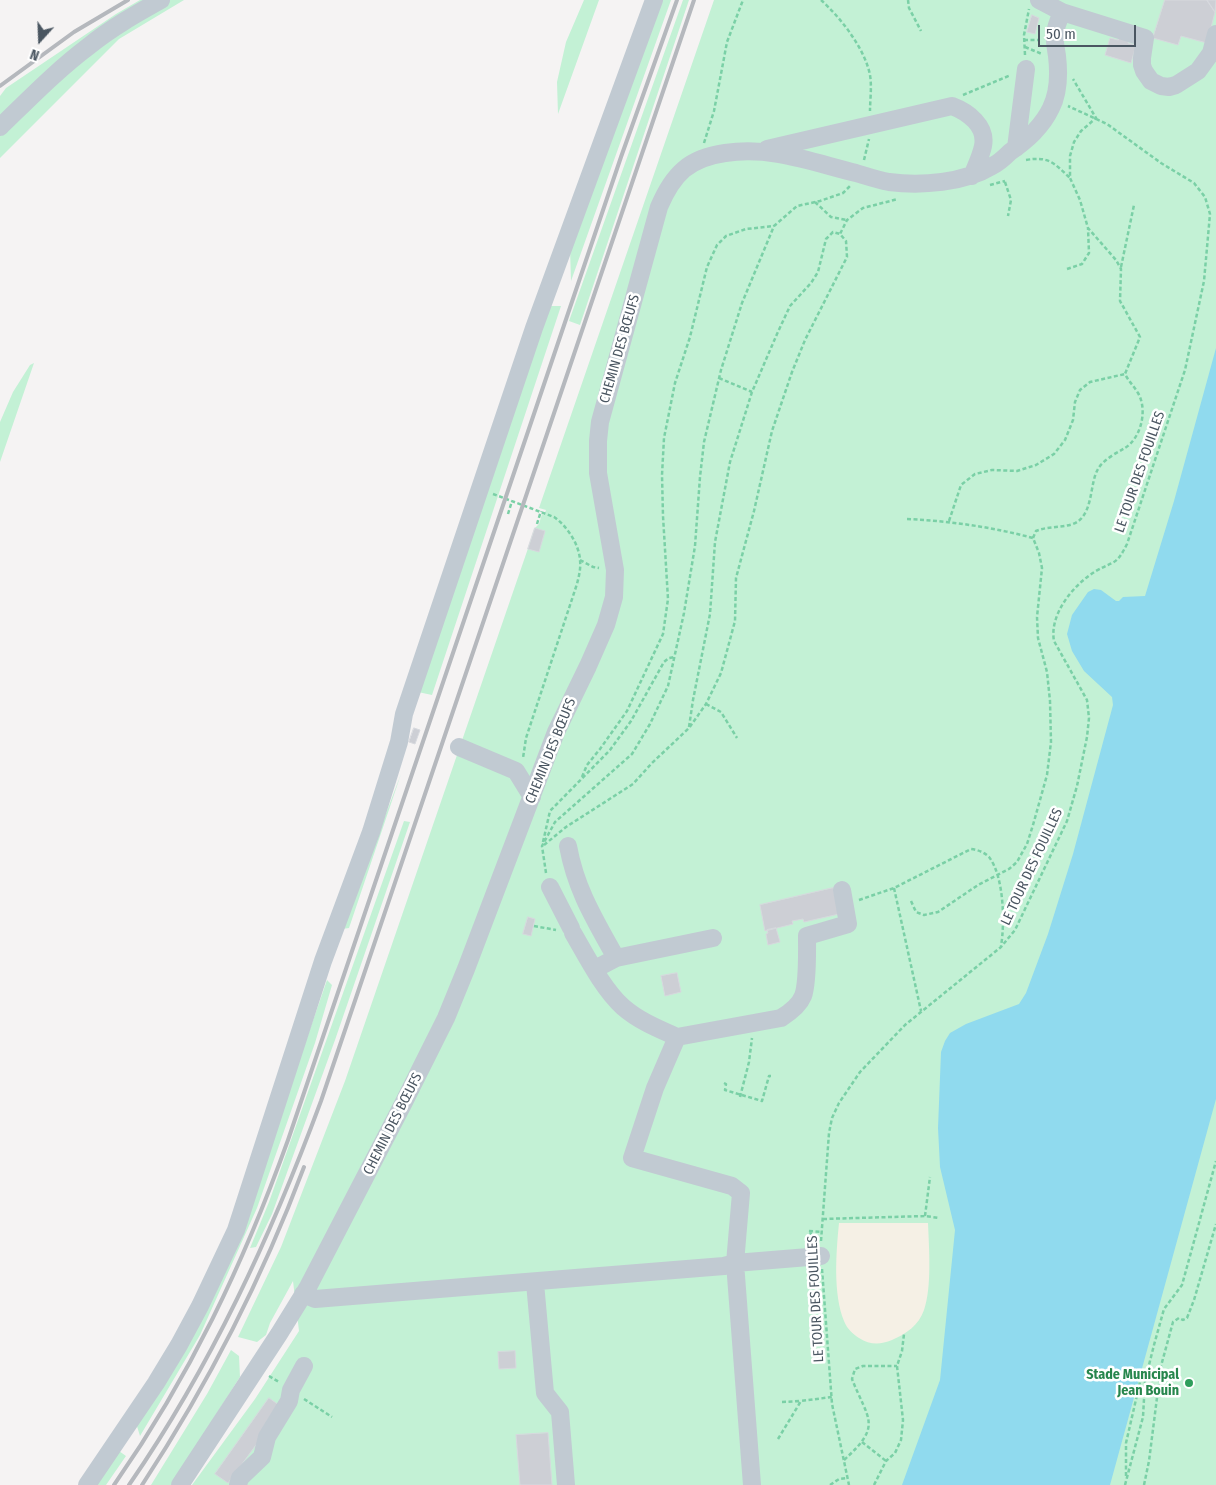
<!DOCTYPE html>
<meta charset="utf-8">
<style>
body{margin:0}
#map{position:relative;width:1216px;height:1485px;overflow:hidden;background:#f5f3f3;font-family:"Fira Sans Condensed",sans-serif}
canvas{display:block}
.north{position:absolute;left:15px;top:15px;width:50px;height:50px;-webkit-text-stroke:4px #fff;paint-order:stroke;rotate:200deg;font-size:14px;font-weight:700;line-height:20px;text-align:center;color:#4a5661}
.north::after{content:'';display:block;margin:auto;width:18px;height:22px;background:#4a5661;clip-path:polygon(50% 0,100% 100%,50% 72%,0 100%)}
.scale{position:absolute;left:1038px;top:25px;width:98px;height:22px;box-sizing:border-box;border:2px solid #4a5661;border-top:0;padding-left:6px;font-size:15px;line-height:18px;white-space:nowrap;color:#4a5661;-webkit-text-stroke:4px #fff;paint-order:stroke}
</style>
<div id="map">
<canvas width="1216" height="1485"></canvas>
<div class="north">N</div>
<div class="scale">50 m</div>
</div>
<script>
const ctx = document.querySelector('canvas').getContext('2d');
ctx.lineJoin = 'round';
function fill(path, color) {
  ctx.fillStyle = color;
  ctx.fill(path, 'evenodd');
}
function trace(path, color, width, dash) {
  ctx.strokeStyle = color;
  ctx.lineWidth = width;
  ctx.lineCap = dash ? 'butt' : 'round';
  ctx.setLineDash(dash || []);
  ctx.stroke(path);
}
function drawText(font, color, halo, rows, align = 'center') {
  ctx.font = font + ' "Fira Sans Condensed",sans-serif';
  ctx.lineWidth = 5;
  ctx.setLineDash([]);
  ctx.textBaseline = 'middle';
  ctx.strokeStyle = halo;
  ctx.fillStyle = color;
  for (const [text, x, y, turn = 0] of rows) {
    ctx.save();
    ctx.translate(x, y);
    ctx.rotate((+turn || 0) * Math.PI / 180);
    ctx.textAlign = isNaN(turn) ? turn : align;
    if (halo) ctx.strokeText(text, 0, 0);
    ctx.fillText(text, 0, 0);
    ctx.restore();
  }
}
const green = new Path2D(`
 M140,0H184L119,39L0,158V96L6,88L116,14Z
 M584,0H599L558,114L557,82L566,42Z
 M660,0H671L571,281L570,248Z
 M683,0H689L580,325L569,321Z
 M714,0H1216V1485H192L255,1399L299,1331L293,1281L270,1323L266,1335L257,1342L238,1337L281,1247L345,1081L535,528L539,524L542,514L544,515L546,510L539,508Z
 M549,306H561L432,695L418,692Z
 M34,363L0,462V422L13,392L30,365Z
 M401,774L349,928L342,929Z
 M404,821L410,822L335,1040L272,1214L256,1247L250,1248L269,1202Z
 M327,980L332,985L315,1043L257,1208L200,1335L140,1436L136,1423L239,1234Z
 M231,1350L239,1356L240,1377L171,1485H151L207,1394Z
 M119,1451L126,1456L106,1485H94Z`);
const sand = new Path2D(`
 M839,1223H928C929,1248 932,1287 924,1310C919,1325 906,1334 892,1340C880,1345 870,1345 859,1338C853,1334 847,1329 844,1321C833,1294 836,1253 839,1223Z`);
const water = new Path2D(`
 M1216,348V1099L1110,1485H902L940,1380L955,1230L940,1167L938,1128L941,1052L945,1041L950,1033L966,1024L1019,1004L1026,993L1048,934L1073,854L1113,705L1112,697L1084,671L1072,651L1067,634L1072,615L1088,592L1094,589L1101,590L1116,601H1119L1123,597L1145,596L1174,501Z`);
const building = new Path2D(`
 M1165,0H1207L1215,12L1207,43L1181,36L1178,45L1153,38Z
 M1207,0H1216L1215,12Z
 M1032,15L1039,18L1035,34L1027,32Z
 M1119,37L1129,40L1128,43L1136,45L1131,63L1105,55L1110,38L1118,40Z
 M535,528L545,531L539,552L528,549Z
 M414,728L420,730L415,744L409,742Z
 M833,888L839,914L804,922L803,919L792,921L793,924L765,931L760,905Z
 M528,917L535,919L531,936L523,934Z
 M776,928L780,942L768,945L766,934L768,933L767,930Z
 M677,973L681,992L665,996L661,976Z
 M515,1351L516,1368L499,1369L498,1352Z
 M269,1398L283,1408L228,1483L215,1474Z
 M548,1433L552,1485H520L516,1435Z`);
const path = new Path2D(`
 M821,0C841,18 865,49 870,75C872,87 870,100 870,111
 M908,0L909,8L921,31
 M1024,40H1040
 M1025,47L1042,54
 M1025,55L1024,35L1029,9
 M963,95L1011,75
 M704,143L714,111L727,42L743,0
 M864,160L869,139
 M1026,160C1049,156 1054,163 1070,178
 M1005,182L1011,200L1008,216
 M990,185L1005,181
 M815,202L831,217L847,220
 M1121,267L1134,205
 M1067,269L1082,264L1089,253L1088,228
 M719,378L752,392
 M493,494L554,517C567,526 579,544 580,560C581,568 579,576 577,584L526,738L523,758
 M508,514L512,501
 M907,519C950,521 992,527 1033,538
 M949,521L961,485L975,474L992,470L1017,471L1036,465L1054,454L1065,440L1073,420L1075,402L1080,390L1090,382L1125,374
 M537,524L541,511
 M580,560L593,567L599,568
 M706,704L721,712L737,738
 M689,727L693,700L710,614L715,542L730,462L752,392L777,334L790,306L811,283L818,272L826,239L833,232L840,234
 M582,777L587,765L600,749L627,711L663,634L668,599L663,516L662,475L664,438L675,383L690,337L707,267L717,245L726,236L746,229L774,226
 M543,842L550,811L610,750L631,721L664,662L669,658L675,657
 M544,845L566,827L633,784L652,763L689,728L706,704L721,673L735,621L736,578L754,511L772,431L792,372L805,340L847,257L846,241L840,234L847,220L863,208L898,199
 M546,873L542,846L555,822L632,754L650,724L668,686L684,613L695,546L700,477L704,442L721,370L742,303L774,226L797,206L820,201L843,193L850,186
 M894,888L921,1011
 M859,900L894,888L971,849C978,850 984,852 989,857C1004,876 1005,923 1001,946
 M911,901L916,912L924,915L938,912L978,885L1009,869L1017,862L1027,844L1033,825L1047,775L1051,742L1050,701L1047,672L1038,638L1037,617L1042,568L1039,553L1033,538L1036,531C1048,526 1061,528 1073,524C1094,516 1089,484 1098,469C1103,460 1116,453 1125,448C1141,438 1148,410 1138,393C1134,386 1129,382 1125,374L1140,337L1120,301L1121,269L1116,260L1088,228L1080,200L1070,178V156L1074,142L1081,131L1096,118L1073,79
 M534,926L556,930
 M724,1083L726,1084L725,1090L762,1101L769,1076H771
 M740,1097L749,1062L752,1038
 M925,1216L930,1177
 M823,1219L925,1216L939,1218
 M809,1231L822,1232
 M810,1231L811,1235L817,1242
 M821,1241L829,1133L832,1118L839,1103L860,1072L905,1025L1001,947L1015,930L1067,821L1077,786L1087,737L1089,718L1087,700L1054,641C1049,614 1074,584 1096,571C1115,560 1116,566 1127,544L1185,370L1204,281L1210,214L1205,197L1194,183L1161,163L1107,124L1068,106
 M822,1269L832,1404L849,1485
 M812,1325L825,1324
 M269,1376L279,1382
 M304,1399L332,1417
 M782,1402L801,1401
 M778,1439L801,1401L832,1397
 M862,1442L886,1461
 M844,1460C883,1425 868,1420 852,1379L855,1369L863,1366H897
 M1126,1476V1443L1143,1369
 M830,1485L839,1479L847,1478
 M874,1485L886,1461L895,1453L901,1440L903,1420L897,1366L902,1351L904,1334
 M1125,1485L1143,1417L1145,1381L1154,1345L1164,1309L1182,1285L1216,1161
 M1144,1485L1149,1461L1161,1366L1173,1322L1179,1318L1183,1320L1187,1318L1194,1300L1216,1224`);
const minor = new Path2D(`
 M1039,0L1062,12
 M0,127C29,99 57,70 89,46C111,28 136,14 161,0
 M1016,148L1026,69
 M767,149L952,106C968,112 987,126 983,146C981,156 976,166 972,176
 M459,747L516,771L532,797
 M568,846C576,890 595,920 616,958
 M550,887L571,928
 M573,933C587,957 603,989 623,1007C639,1021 659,1029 677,1037
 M595,969L616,958L713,938
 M535,1283L545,1393L560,1412L566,1485
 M303,1294L315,1299L724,1266L735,1263L821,1256
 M87,1485L156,1383L179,1345L200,1306L236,1230L323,961L371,832L399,742L404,714L534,328L654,0
 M180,1485L279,1334L308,1287L403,1104L446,1018L466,969L556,732L588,666L606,625L614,597L615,570L598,473V441L600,422L659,207C673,174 689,158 725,153C772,146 811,162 856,173C866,176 878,180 889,182C921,186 964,183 992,166C999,163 1005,157 1010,152C1027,140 1042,127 1051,108C1059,92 1059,73 1057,56C1056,49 1054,41 1055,33C1056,26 1059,19 1062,12L1145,38L1142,58V65L1144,71L1151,81L1161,86L1169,87L1176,85L1198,71L1211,53L1216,34
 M238,1485L240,1478L262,1457L267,1437L289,1401L291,1390L304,1366
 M752,1485L735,1263L741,1193L732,1186L632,1158L655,1088L677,1037L781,1018C789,1013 799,1006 803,996C808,983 807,951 807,936L848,924L842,890`);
const rail = new Path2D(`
 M0,86L74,32L128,0
 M114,1485C190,1376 243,1265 288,1140L621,157L677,0
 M129,1485C211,1366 271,1236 321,1101L694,0
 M142,1485C207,1386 262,1279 304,1167`);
const markers = [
 [1189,1383,5,"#2e9e5b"]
];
const streetNames = [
 ["CHEMIN DES BŒUFS",620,349,-74],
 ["LE TOUR DES FOUILLES",1140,472,-71],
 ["CHEMIN DES BŒUFS",551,751,-68],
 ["LE TOUR DES FOUILLES",1032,867,-65],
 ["CHEMIN DES BŒUFS",393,1124,-63],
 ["LE TOUR DES FOUILLES",816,1299,-93]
];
const leisureNames = [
 ["Stade Municipal",1179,1375],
 ["Jean Bouin",1179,1391]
];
fill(green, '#c3f1d5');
fill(sand, '#f5f0e5');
fill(water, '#90daee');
fill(building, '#cdcfd5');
trace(building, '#d7d9de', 1);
trace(path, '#7ad0a6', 2.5, [4, 2.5]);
trace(minor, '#c1cad2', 18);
trace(rail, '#b5b8bd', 4);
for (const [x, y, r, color] of markers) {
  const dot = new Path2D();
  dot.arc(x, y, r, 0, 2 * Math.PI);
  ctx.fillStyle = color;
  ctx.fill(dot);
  trace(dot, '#fff', 2);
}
drawText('14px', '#4a5661', '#fff', streetNames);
drawText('bold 14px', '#27864d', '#fff', leisureNames, 'right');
</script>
